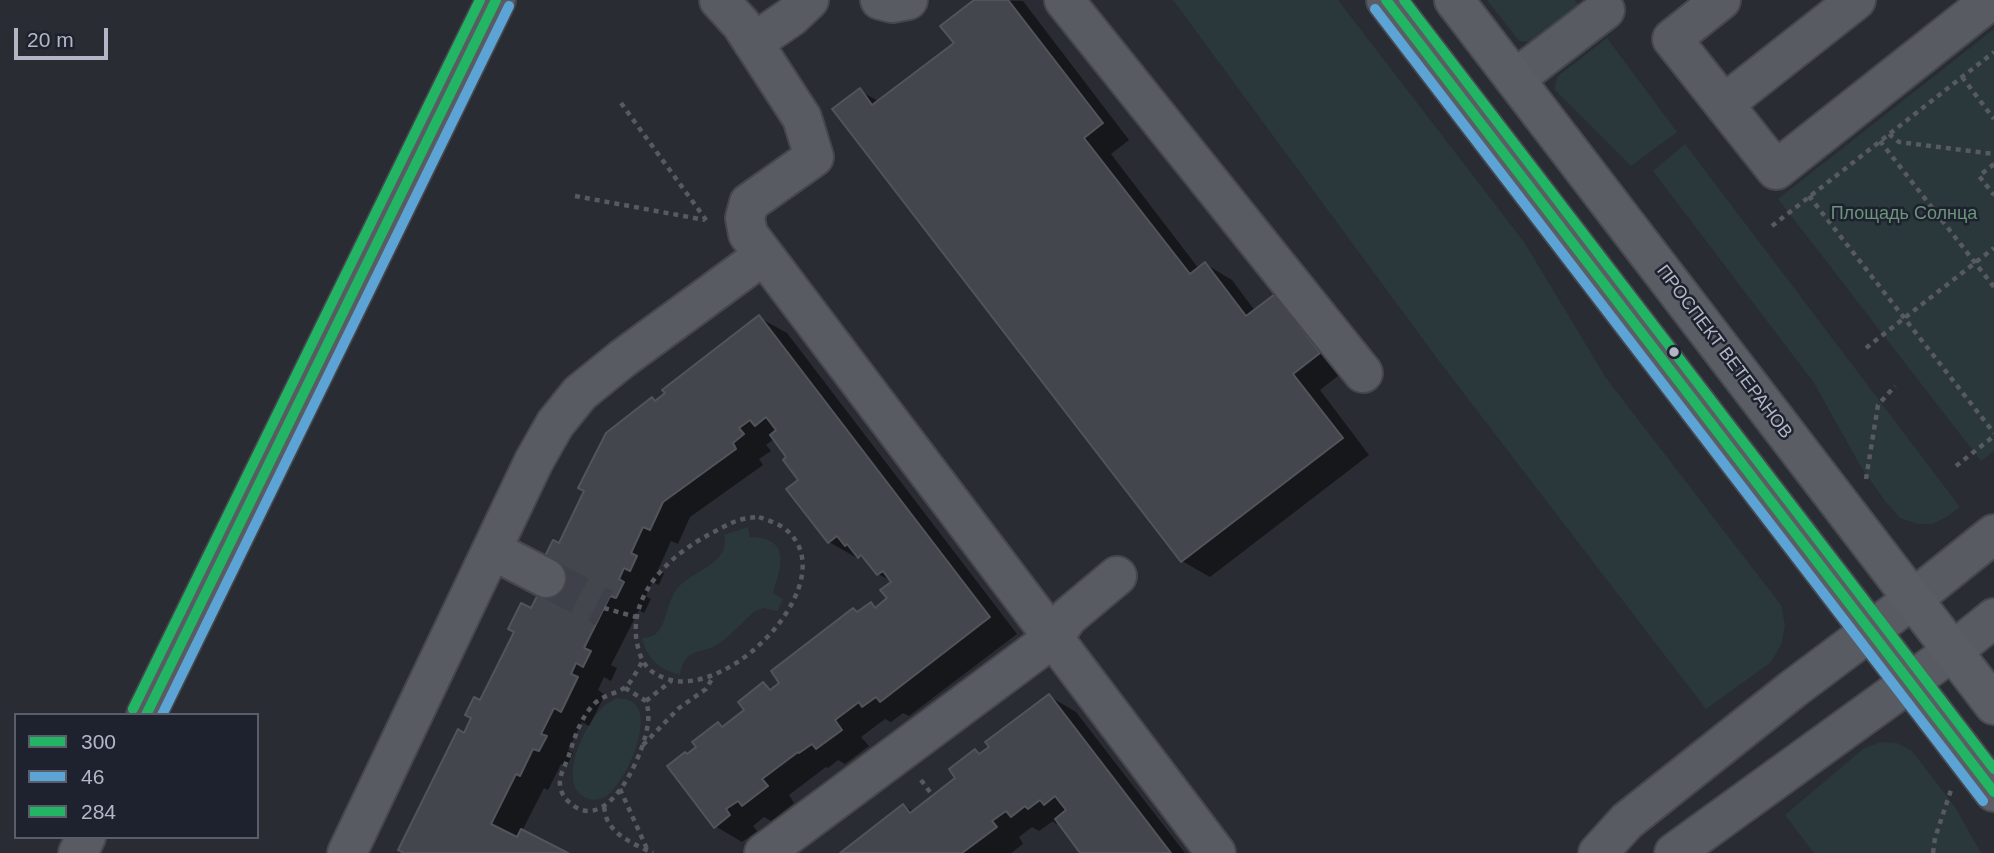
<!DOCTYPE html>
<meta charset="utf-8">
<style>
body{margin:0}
#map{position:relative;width:1994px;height:853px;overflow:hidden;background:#292c33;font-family:Helvetica,sans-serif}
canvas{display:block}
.legend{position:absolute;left:14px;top:713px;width:245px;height:126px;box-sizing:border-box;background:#1d222e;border:2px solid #595e6a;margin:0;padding:9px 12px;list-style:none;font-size:21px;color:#b3b7c5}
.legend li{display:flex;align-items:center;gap:14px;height:35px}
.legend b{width:35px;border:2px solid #595e6a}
.scale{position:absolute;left:14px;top:28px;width:94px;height:32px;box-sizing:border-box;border:4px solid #b3b7c5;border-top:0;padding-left:9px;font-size:21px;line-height:24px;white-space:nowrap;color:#b3b7c5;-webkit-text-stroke:5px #1d222e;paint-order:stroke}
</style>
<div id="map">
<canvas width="1994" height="853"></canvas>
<ul class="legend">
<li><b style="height:9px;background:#21b564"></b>300</li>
<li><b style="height:9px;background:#5ca3d6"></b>46</li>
<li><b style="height:9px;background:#21b564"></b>284</li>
</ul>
<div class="scale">20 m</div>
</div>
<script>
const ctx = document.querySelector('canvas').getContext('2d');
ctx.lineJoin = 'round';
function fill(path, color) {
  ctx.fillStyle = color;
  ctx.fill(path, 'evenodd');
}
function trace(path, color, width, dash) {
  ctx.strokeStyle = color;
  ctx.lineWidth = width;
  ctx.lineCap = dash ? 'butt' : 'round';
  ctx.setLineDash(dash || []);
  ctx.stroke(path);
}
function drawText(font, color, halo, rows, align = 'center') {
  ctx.font = font + ' Helvetica,sans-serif';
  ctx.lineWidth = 5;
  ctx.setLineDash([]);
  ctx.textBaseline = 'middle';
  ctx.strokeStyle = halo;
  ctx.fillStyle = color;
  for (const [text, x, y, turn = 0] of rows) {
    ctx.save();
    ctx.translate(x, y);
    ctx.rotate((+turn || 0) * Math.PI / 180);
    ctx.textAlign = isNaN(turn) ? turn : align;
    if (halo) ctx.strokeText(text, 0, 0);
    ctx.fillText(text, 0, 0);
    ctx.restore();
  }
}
const green = new Path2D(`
 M1173,0H1338L1524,242L1606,378L1781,605L1785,625L1781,645L1770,663L1706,709L1439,361Z
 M1487,0H1575L1579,5L1533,42L1519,41Z
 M1994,29V451L1981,461L1778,199Z
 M1607,38L1677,132L1631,166L1554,89L1558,76Z
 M1685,144L1960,507L1945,518L1932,524H1917L1900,518L1885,501L1861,467L1814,383L1653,171Z
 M748,527L750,537C791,538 782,565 773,593L783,599L777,611L763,608L755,611C744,621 733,633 721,642C704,656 684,645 680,675C659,669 647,659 642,638C669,638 663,606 677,589C692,570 731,564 724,535Z
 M617,698C624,699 631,699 636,705C652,724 624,786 605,797C596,801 587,801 580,794C560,775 586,723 603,707C607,703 612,701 617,698Z
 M1880,742L1897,743L1912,751L1955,807L1981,853H1814L1785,815L1863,749Z`);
const shadow = new Path2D(`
 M977,0L1023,1L1129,140L1111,154L1199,269L1205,264L1232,280L1255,311L1275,296L1302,312L1347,369L1320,390L1369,455L1210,577L1182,561L835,110L860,91L880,102L956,43Z
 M760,318L787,333L1017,634L909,716L903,713L891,722L885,719L861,737L869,746L845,764L838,760L828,768L826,767L789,795L794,803L771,821L764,817L753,826L757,831L742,842L715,826L687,756L699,747L718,724L724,727L747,710L763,684L774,690L859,613L871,604L878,608L890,599L893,582L878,574L869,562L859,556L857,558L829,542L789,457L774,439L766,445L771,451L759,459L763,465L690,517L678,544L671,541L658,570L664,573L659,585L652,582L646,596L651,599L644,613L639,610L611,665L617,668L611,681L604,677L598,690L605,695L589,726L582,722L568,750L573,753L567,766L561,764L548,790L544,788L522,831L565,853H407L481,703L532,610L559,545L657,402Z
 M1049,696L1076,712L1185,853H1083L1059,822L1056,824L1053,821L1039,831L1032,827L1019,837L1023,844L1011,853H843L904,806L914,812L958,779L975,751L981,755Z`);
const building = new Path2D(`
 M974,0H1008L1103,123L1084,138L1190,274L1205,262L1246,316L1275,294L1320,353L1293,374L1343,438L1181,562L832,109L860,88L872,105L954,43L940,26Z
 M759,315L990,617L880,702L876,697L862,707L859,702L835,720L842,730L816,749L812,744L799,753L798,752L762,779L768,786L742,806L738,801L726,809L730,815L714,828L667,766L685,752L687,754L696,747L692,742L718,722L722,727L744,710L738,702L763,682L770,690L779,683L771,671L853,608L857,612L871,602L875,608L887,598L880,590L891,582L883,571L877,575L861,555L858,558L847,544L845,546L837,536L828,543L786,489L798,480L783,460L786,457L770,435L776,430L766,417L755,426L750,420L739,428L744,434L733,443L736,449L663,502L650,530L643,527L631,553L637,556L630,571L624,568L619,579L624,582L616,598L610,596L584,648L591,651L583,667L576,663L571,674L578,677L561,712L554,708L541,734L547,736L539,751L533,749L520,776L516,774L491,824L517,837L521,829L568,853H404L398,850L458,729L464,733L471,718L465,715L474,697L480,700L514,632L508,629L521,603L531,608L552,567L542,562L553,540L559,543L584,491L578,488L606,433L652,397L655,401L665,393L662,390Z
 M1049,694L1171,853H1080L1055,819L1066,810L1055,796L1044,805L1040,800L1028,809L1025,806L1011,817L1006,811L992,821L997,827L962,853H840L903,804L910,813L955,778L949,769L975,749L979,754L989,747L985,742Z`);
const minorTunnel = new Path2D(`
 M546,578L604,608`);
const path = new Path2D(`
 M1962,77L1994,119
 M621,103L709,224
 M1889,134L1899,142L1994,154
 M1880,141L1994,287
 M1994,164L1979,176L1994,195
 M575,196L705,220
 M1809,196L1994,433
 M1772,226L1994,52
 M1866,348L1994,248
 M1956,466L1994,436
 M1866,479L1878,405L1895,386
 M759,517C767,520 777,523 784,528C848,577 732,700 667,679C652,674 643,666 639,651C623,599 668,556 710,534C729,524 737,518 759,517Z
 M604,608L636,617
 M625,688L646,701C648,708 649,715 648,722C646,749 611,832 574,806C567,801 561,795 560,785C559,774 566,765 569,755C575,736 581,717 595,703C604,695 615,694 624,688C631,684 637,670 642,662
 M646,701L671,681
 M643,745L679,708L706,689L713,677
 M921,780L933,796
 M620,789L648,851
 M604,807C605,812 606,819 609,823C618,838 638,846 653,853
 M1933,853L1935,838L1951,790`);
const minor = new Path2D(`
 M719,0L741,24L802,118L814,157L749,203L745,218L748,234L1216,853
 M880,0L892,3L908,0
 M1064,0L1363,373
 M1721,0L1672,39L1776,170L1991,0
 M753,43L791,17L809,0
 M1515,79L1605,10
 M1724,104L1856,0
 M492,550L546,578
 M146,715L496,0
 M78,853L86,837
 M347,853L534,461L555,424L580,393L622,359L764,255
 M764,853L1053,638L1068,617L1117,576
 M1598,853L1627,821L1793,689L1913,599L1994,534
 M1674,853L1953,651L1994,618`);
const major = new Path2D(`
 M1386,0L1994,792
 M1454,0L1994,705`);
const bus1 = new Path2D(`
 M1386,0L1994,792
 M146,715L496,0`);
const bus2 = new Path2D(`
 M1375,9L1983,801
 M162,715L509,6`);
const bus3 = new Path2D(`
 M1404,0L1994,769
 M133,709L480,0`);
const markers = [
 [1674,352,6,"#b3b7c5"]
];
const parkNames = [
 ["Площадь Солнца",1904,214]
];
const streetNames = [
 ["ПРОСПЕКТ ВЕТЕРАНОВ",1724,352,53]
];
fill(green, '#2a383c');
fill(shadow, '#0007');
fill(building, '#43464c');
trace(building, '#51545b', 2);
trace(minorTunnel, '#3e4149', 38, [38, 19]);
trace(minor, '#45474c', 42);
trace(major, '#474950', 42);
trace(path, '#575a60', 4.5, [5, 5]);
trace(minor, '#595b62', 38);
trace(major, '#5b5d64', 38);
trace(bus1, '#21b564', 10);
trace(bus2, '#5ca3d6', 10);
trace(bus3, '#21b564', 10);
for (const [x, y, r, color] of markers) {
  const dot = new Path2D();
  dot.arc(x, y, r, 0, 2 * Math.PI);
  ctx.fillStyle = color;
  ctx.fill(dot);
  trace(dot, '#1d222e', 2.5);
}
drawText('18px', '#6c937b', '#1d222e', parkNames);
drawText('18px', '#b3b7c5', '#1d222e', streetNames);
</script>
